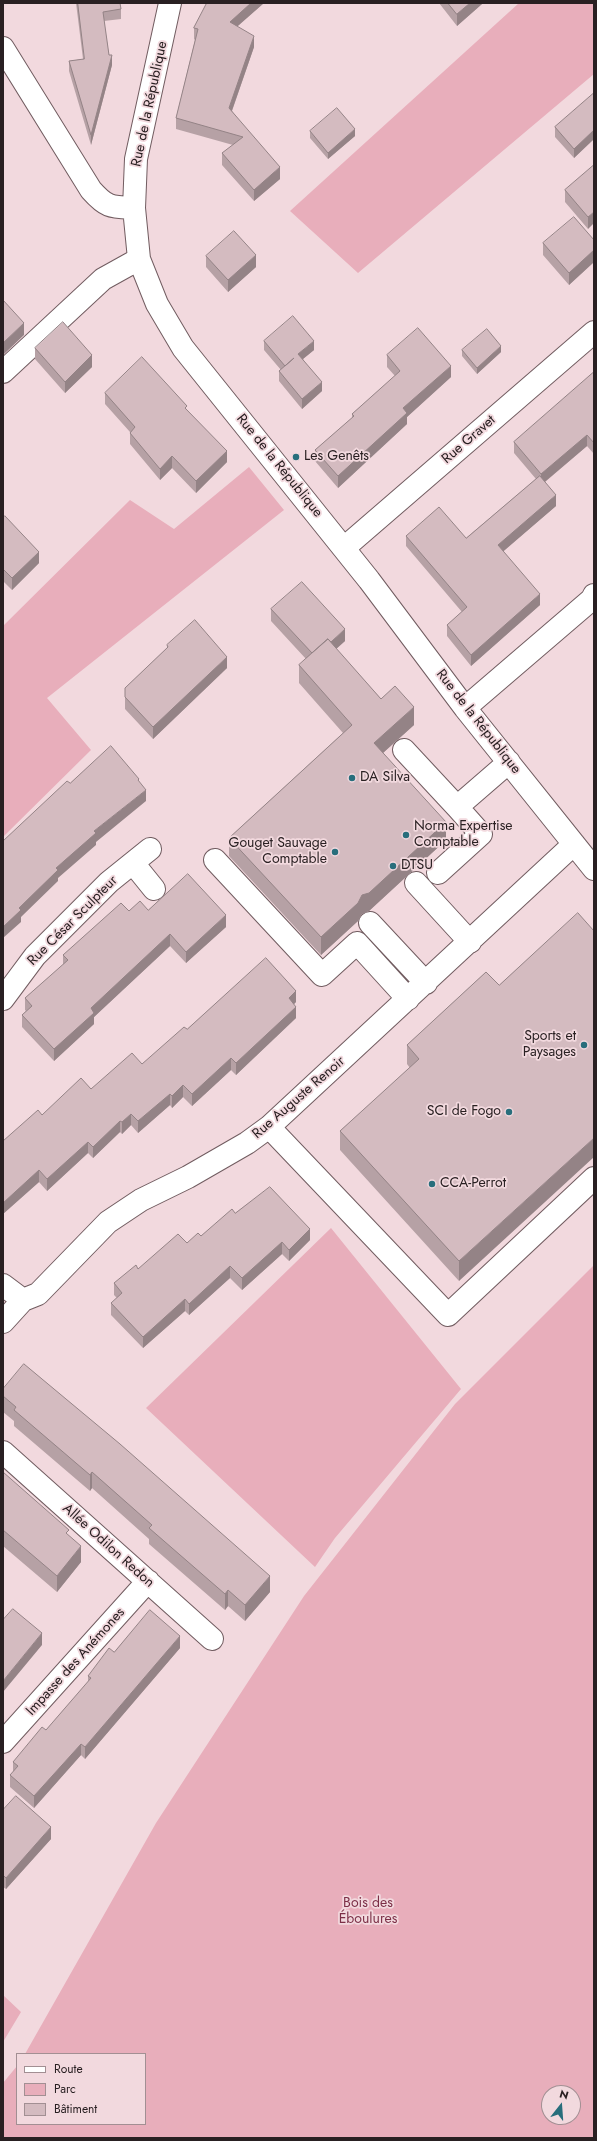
<!DOCTYPE html>
<meta charset="utf-8">
<style>
body{margin:0}
#map{position:relative;width:597px;height:2141px;overflow:hidden;background:#f2d9de;font-family:Jost,sans-serif}
canvas{display:block}
.frame{position:absolute;inset:0;border:4px solid #292022;pointer-events:none}
.legend{position:absolute;left:16px;top:2053px;width:130px;height:72px;box-sizing:border-box;background:#f2d9de;border:1px solid #a28f93;margin:0;padding:5px 7px;list-style:none;font-size:12px;color:#292022}
.legend li{display:flex;align-items:center;gap:8px;height:20px}
.legend b{width:20px;border:1px solid #a28f93}
.north{position:absolute;left:541px;top:2085px;width:40px;height:40px;box-sizing:border-box;background:#f2d9de;border:1px solid #a28f93;border-radius:50%;rotate:17deg;font-size:11px;font-weight:700;line-height:16px;text-align:center;color:#292022}
.north::after{content:'';display:block;margin:auto;width:14px;height:18px;background:#286e7c;clip-path:polygon(50% 0,100% 100%,50% 72%,0 100%)}
</style>
<div id="map">
<canvas width="597" height="2141"></canvas>
<div class="frame"></div>
<ul class="legend">
<li><b style="height:5px;background:#fff"></b>Route</li>
<li><b style="height:11px;background:#e8aebb"></b>Parc</li>
<li><b style="height:11px;background:#d4bbc0"></b>Bâtiment</li>
</ul>
<div class="north">N</div>
</div>
<script>
const ctx = document.querySelector('canvas').getContext('2d');
ctx.lineJoin = 'round';
function fill(path, color) {
  ctx.fillStyle = color;
  ctx.fill(path, 'evenodd');
}
function trace(path, color, width, dash) {
  ctx.strokeStyle = color;
  ctx.lineWidth = width;
  ctx.lineCap = dash ? 'butt' : 'round';
  ctx.setLineDash(dash || []);
  ctx.stroke(path);
}
function drawText(font, color, halo, rows, align = 'center') {
  ctx.font = font + ' Jost,sans-serif';
  ctx.lineWidth = 3.5;
  ctx.setLineDash([]);
  ctx.textBaseline = 'middle';
  ctx.strokeStyle = halo;
  ctx.fillStyle = color;
  for (const [text, x, y, turn = 0] of rows) {
    ctx.save();
    ctx.translate(x, y);
    ctx.rotate((+turn || 0) * Math.PI / 180);
    ctx.textAlign = isNaN(turn) ? turn : align;
    if (halo) ctx.strokeText(text, 0, 0);
    ctx.fillText(text, 0, 0);
    ctx.restore();
  }
}
const green = new Path2D(`
 M519,3H594V74L358,273L290,211Z
 M249,467L284,510L47,698L91,750L3,837V626L130,500L174,529Z
 M331,1228L461,1389L335,1538L315,1567L146,1408Z
 M594,1265V2138H3V2083L17,2066V2124H145V2054H25L156,1823L304,1596L455,1404ZM549,2093H573V2117H549Z
 M3,1995L21,2012L3,2042Z`);
const minor = new Path2D(`
 M170,3L136,159L134,208L139,259L157,304L183,348L369,580L465,708L594,869
 M3,48L91,190C107,208 111,207 134,208
 M3,372L103,279L139,259
 M344,548L594,332
 M465,708L592,599L594,595
 M404,750L457,807
 M215,860L322,975L357,943L408,999
 M133,863L154,889
 M438,873L481,834L457,807L509,762
 M416,883L470,942
 M370,923L426,983
 M3,999L35,956L109,882L150,849
 M269,1127L448,1315L594,1178
 M3,1285L23,1300
 M3,1322L23,1300L38,1294L108,1222L141,1200L188,1177L247,1143L269,1127L574,844
 M3,1452L212,1639
 M3,1742L148,1581`);
const wall = new Path2D(`
 M76,3H120L121,9V19L104,21L109,55L112,65L91,145L69,71V61L83,59Z
 M207,3H264L237,26L254,47L232,111L280,179L254,201L222,165V153L233,145L176,129V118L195,40L194,39V28Z
 M439,3H482V4L457,26Z
 M594,93V139L574,158L555,137V127Z
 M310,131L355,136L328,159L310,138Z
 M594,165L588,229L565,202V190Z
 M594,240V262L569,285L543,255V243Z
 M206,256L256,267L228,292L206,267Z
 M264,341L314,350L303,359L322,391L302,409L279,381V371L281,370L264,350Z
 M35,348L92,367L65,393L35,359Z
 M462,350L501,352L477,374L462,356Z
 M387,355L451,377L407,417V424L338,488L315,461V450L352,418V414L395,376L387,367Z
 M594,372V454L587,446L545,482L556,506L503,551L540,605L471,666L447,636V625L462,612L406,546V536L466,538L536,479L514,453V442Z
 M105,393L187,410L227,462L196,493L172,468L160,480L130,444V432L105,404Z
 M3,518L39,563L12,590L3,581Z
 M271,609L345,641L336,649L381,699L414,725L383,753L446,840L369,911L362,914L358,921L321,955L229,856V838L343,733L299,683V665L306,659L271,621Z
 M167,645L227,668L153,739L125,709V688L167,648Z
 M148,910L226,927L186,963L170,946L94,1017V1024L54,1061L22,1027V1015L26,1011L25,1010V998L63,965V955L129,911Z
 M486,972L459,1281L340,1150V1131L410,1068L407,1064V1045Z
 M296,1002L294,1004L296,1018L236,1075L231,1070L192,1106L183,1097L172,1108L170,1105L138,1133L131,1125L122,1134L120,1132L93,1158L88,1153L47,1191L39,1182L3,1214V1141L42,1115L91,1089L142,1064L187,1029Z
 M235,1213L310,1240L289,1261L282,1254L242,1290L230,1278L189,1315L185,1311L143,1348L111,1315V1303L117,1298L114,1295V1283L138,1269L187,1243L201,1236Z
 M3,1389L270,1592L245,1621L228,1606L225,1610L149,1544V1539L92,1488L90,1491L14,1426V1421L3,1412Z
 M3,1472L81,1562L57,1592L3,1546Z
 M180,1648L85,1759L81,1755L34,1808L10,1787V1775L13,1772V1762L46,1730L88,1682V1676L114,1652Z
 M3,1810L51,1839L6,1889L3,1887Z`);
const shadedWall = new Path2D(`
 M251,3H264L230,33V22Z
 M470,3H482V4L457,26V14Z
 M254,36V47L229,119V108Z
 M112,55V65L91,145V135Z
 M355,129V136L328,159V153Z
 M594,130V139L574,158V149Z
 M280,167V179L254,201V190Z
 M594,212V223L588,229V217Z
 M594,250V262L569,285V273Z
 M256,255V267L228,292V280Z
 M24,323V335L3,355V343Z
 M314,341V350L298,363V354Z
 M501,346V352L477,374V368Z
 M92,355V367L65,393V382Z
 M451,366V377L407,417V424L338,488V476L403,408Z
 M322,382V391L302,409V399Z
 M587,435V446L541,485V474Z
 M227,451V462L196,493V481Z
 M172,456V468L160,480V469Z
 M556,495V506L498,556V545Z
 M39,552V563L12,590V578Z
 M540,594V605L471,666V655Z
 M345,629V641L315,668V657Z
 M227,657V668L153,739V727Z
 M414,707V725L374,761V743Z
 M146,790V801L96,842V845L58,878V881L21,917V922L3,938V927L19,908L56,868L94,831Z
 M446,822V840L369,911L362,914L358,921L321,955V937L362,895Z
 M226,915V927L186,963V952Z
 M170,934V946L94,1017V1024L54,1061V1049L91,1008Z
 M296,991V1002L289,1009V998Z
 M296,1007V1018L236,1075V1063Z
 M231,1058V1070L192,1106V1094Z
 M183,1085V1097L172,1108V1096Z
 M170,1094V1105L138,1133V1121Z
 M131,1114V1125L122,1134V1122Z
 M120,1121V1132L93,1158V1147Z
 M594,1138V1157L459,1281V1261Z
 M88,1142V1153L47,1191V1179Z
 M39,1170V1182L3,1214V1203Z
 M310,1229V1240L289,1261V1250Z
 M282,1242V1254L242,1290V1278Z
 M230,1266V1278L189,1315V1304Z
 M185,1299V1311L143,1348V1337Z
 M92,1472V1488L90,1491V1475Z
 M81,1546V1562L57,1592V1576Z
 M270,1576V1592L245,1621V1605Z
 M228,1590V1606L225,1610V1594Z
 M42,1633V1645L3,1692V1681Z
 M180,1636V1648L85,1759V1747Z
 M81,1744V1755L34,1808V1796Z
 M51,1827V1839L6,1889V1878Z`);
const building = new Path2D(`
 M78,3H120L121,9L103,12L109,55H112L91,135L69,61L84,59Z
 M207,3H251L230,22L254,36L229,108L280,167L254,190L222,153L243,137L176,118L198,29L194,28Z
 M448,3H470L457,14Z
 M594,93V130L574,149L555,127Z
 M337,108L355,129L328,153L310,131Z
 M594,165V212L588,217L565,190Z
 M574,217L594,240V250L569,273L543,243Z
 M234,231L256,255L228,280L206,256Z
 M3,300L24,323L3,343Z
 M293,316L314,341L298,354L322,382L302,399L279,371L294,358L285,366L264,341Z
 M63,322L92,355L65,382L35,348Z
 M418,328L451,366L403,408L407,413L338,476L315,450L354,416L352,414L400,371L387,355Z
 M487,329L501,346L477,368L462,350Z
 M142,357L187,406L185,408L227,451L196,481L172,456L160,469L130,433L135,427L105,393Z
 M594,372V443L587,435L541,474L514,442Z
 M540,476L556,495L498,545L540,594L471,655L447,625L467,607L406,536L439,507L466,538Z
 M5,516L39,552L12,578L3,569V518Z
 M302,582L345,629L331,642L328,639L312,653L271,609Z
 M195,620L227,657L153,727L125,697V688L168,647L167,645Z
 M328,639L381,699L395,686L414,707L374,743L446,822L369,893L362,895L358,903L321,937L229,838L352,725L299,665Z
 M111,746L139,779L138,780L146,790L94,831L96,833L56,868L58,870L19,908L21,910L3,927V841L67,781L70,783Z
 M188,874L226,915L186,952L170,934L91,1008L94,1013L54,1049L22,1015L32,1006L25,998L68,960L63,955L121,903L129,911L140,901L148,910Z
 M578,913L594,931V1138L459,1261L340,1131L419,1059L407,1045L486,972L499,985Z
 M266,958L296,991L289,998L296,1007L236,1063L231,1058L192,1094L183,1085L172,1096L170,1094L138,1121L131,1114L122,1122L120,1121L93,1147L88,1142L47,1179L39,1170L3,1203V1141L38,1110L42,1115L81,1078L91,1089L132,1053L142,1064L184,1027L187,1029Z
 M270,1187L310,1229L289,1250L282,1242L242,1278L230,1266L189,1304L185,1299L143,1337L111,1303L122,1293L114,1283L136,1265L138,1269L178,1234L187,1243L198,1233L201,1236L232,1209L235,1213Z
 M24,1364L120,1444L270,1576L245,1605L228,1590L225,1594L149,1528L152,1525L92,1472L90,1475L14,1410L16,1407L3,1396V1389Z
 M3,1472L69,1530L66,1533L81,1546L57,1576L3,1530Z
 M13,1609L42,1633L3,1681V1620Z
 M150,1610L180,1636L85,1747L81,1744L34,1796L10,1775L18,1766L13,1762L42,1727L46,1730L91,1678L88,1676L109,1648L114,1652Z
 M16,1796L51,1827L6,1878L3,1875V1810Z`);
const markers = [
 [296,457,4,"#286e7c"],
 [352,778,4,"#286e7c"],
 [406,835,4,"#286e7c"],
 [335,852,4,"#286e7c"],
 [393,866,4,"#286e7c"],
 [584,1045,4,"#286e7c"],
 [509,1112,4,"#286e7c"],
 [432,1184,4,"#286e7c"]
];
const streetNames = [
 ["Rue de la République",150,104,-78],
 ["Rue Gravet",469,440,-41],
 ["Rue de la République",279,466,51],
 ["Rue de la République",478,722,52],
 ["Rue César Sculpteur",73,921,-45],
 ["Rue Auguste Renoir",299,1098,-41],
 ["Allée Odilon Redon",108,1546,42],
 ["Impasse des Anémones",76,1662,-48]
];
const poiNames = [
 ["Les Genêts",304,457],
 ["DA Silva",360,778],
 ["Norma Expertise",414,827],
 ["Comptable",414,843],
 ["Gouget Sauvage",327,844,"right"],
 ["Comptable",327,860,"right"],
 ["DTSU",401,866],
 ["Sports et",576,1037,"right"],
 ["Paysages",576,1053,"right"],
 ["SCI de Fogo",501,1112,"right"],
 ["CCA-Perrot",440,1184]
];
const parkNames = [
 ["Bois des",368,1904],
 ["Éboulures",368,1920]
];
fill(green, '#e8aebb');
trace(minor, '#715c60', 24);
trace(minor, '#fff', 22);
fill(wall, '#b6a1a5');
fill(shadedWall, '#948386');
fill(building, '#d4bbc0');
trace(building, '#948386', 1);
for (const [x, y, r, color] of markers) {
  const dot = new Path2D();
  dot.arc(x, y, r, 0, 2 * Math.PI);
  ctx.fillStyle = color;
  ctx.fill(dot);
  trace(dot, '#f2d9de', 1.5);
}
drawText('14px', '#292022', '#f2d9de', streetNames);
drawText('14px', '#292022', '#f2d9de', poiNames, 'left');
drawText('14px', '#7c2f47', '#f2d9de', parkNames);
</script>
